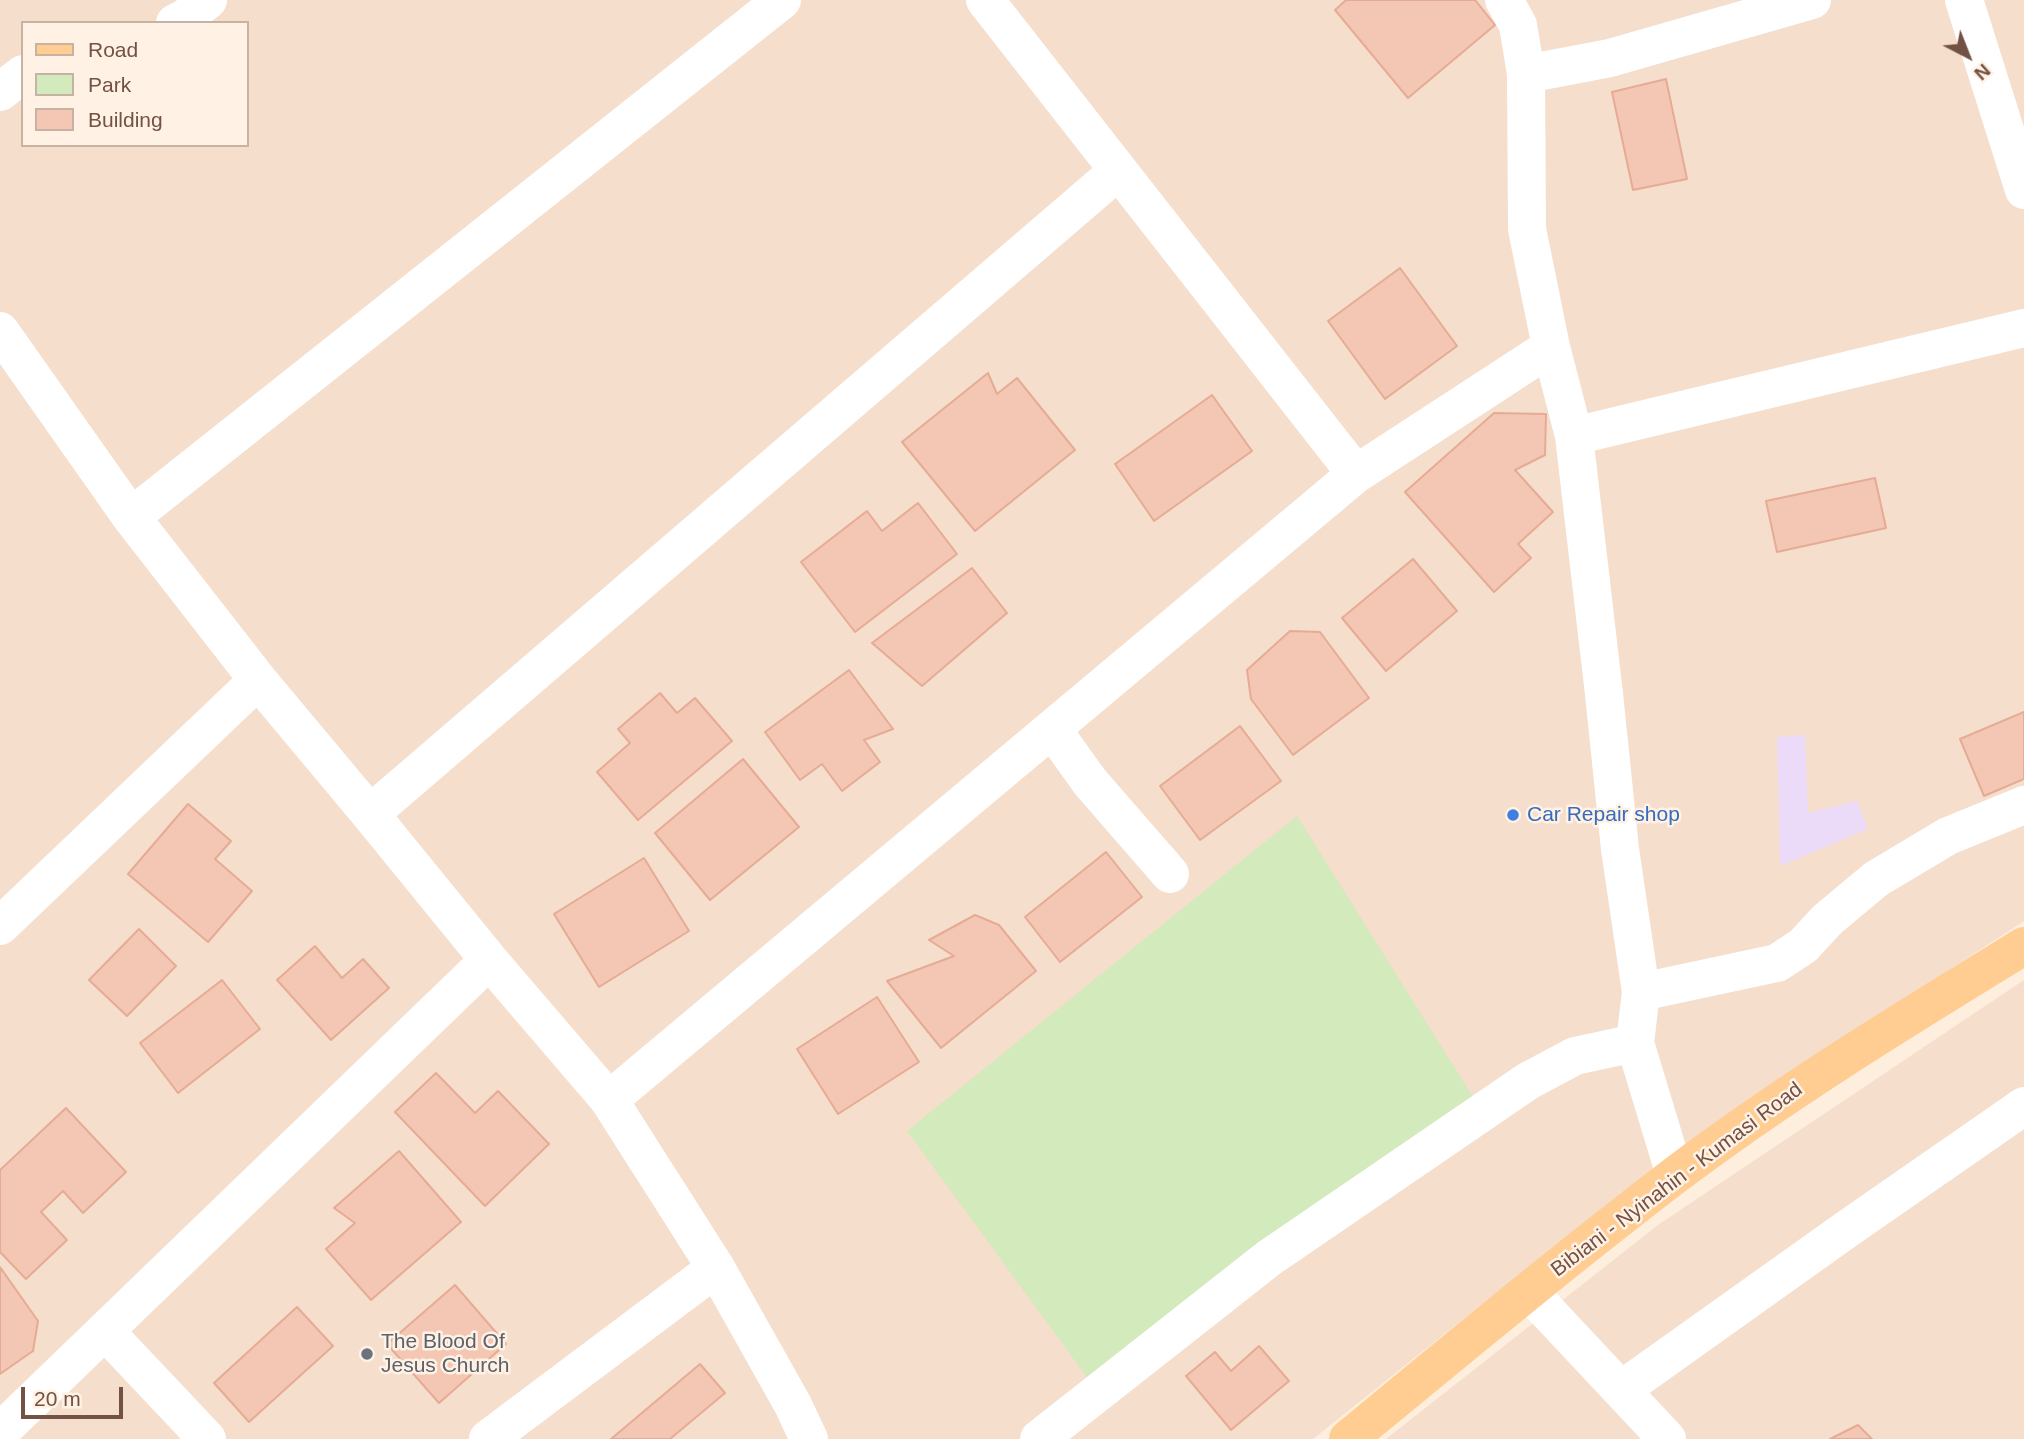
<!DOCTYPE html>
<style>
body{margin:0}
#map{position:relative;width:2024px;height:1439px;overflow:hidden;background:#fdeedd;font-family:Arial,sans-serif}
canvas{display:block}
.legend{position:absolute;left:21px;top:21px;width:228px;height:126px;box-sizing:border-box;background:#fff2e4;border:2px solid #c7b2a4;margin:0;padding:9px 12px;list-style:none;font-size:21px;color:#735145}
.legend li{display:flex;align-items:center;gap:14px;height:35px}
.legend b{width:35px;border:2px solid #c7b2a4}
.north{position:absolute;left:1933px;top:21px;width:70px;height:70px;-webkit-text-stroke:5px #fff2e4;paint-order:stroke;rotate:138deg;font-size:19px;font-weight:700;line-height:28px;text-align:center;color:#735145}
.north::after{content:'';display:block;margin:auto;width:24px;height:32px;background:#735145;clip-path:polygon(50% 0,100% 100%,50% 72%,0 100%)}
.scale{position:absolute;left:21px;top:1387px;width:102px;height:32px;box-sizing:border-box;border:4px solid #735145;border-top:0;padding-left:9px;font-size:21px;line-height:24px;white-space:nowrap;color:#735145;-webkit-text-stroke:5px #fff2e4;paint-order:stroke}
</style>
<div id="map">
<canvas width="2024" height="1439"></canvas>
<ul class="legend">
<li><b style="height:9px;background:#ffcc92"></b>Road</li>
<li><b style="height:19px;background:#d3eabc"></b>Park</li>
<li><b style="height:19px;background:#f3c7b4"></b>Building</li>
</ul>
<div class="north">N</div>
<div class="scale">20 m</div>
</div>
<script>
const ctx = document.querySelector('canvas').getContext('2d');
ctx.lineJoin = 'round';
function fill(path, color) {
  ctx.fillStyle = color;
  ctx.fill(path, 'evenodd');
}
function trace(path, color, width, dash) {
  ctx.strokeStyle = color;
  ctx.lineWidth = width;
  ctx.lineCap = dash ? 'butt' : 'round';
  ctx.setLineDash(dash || []);
  ctx.stroke(path);
}
function drawText(font, color, halo, rows, align = 'center') {
  ctx.font = font + ' Arial,sans-serif';
  ctx.lineWidth = 5;
  ctx.setLineDash([]);
  ctx.textBaseline = 'middle';
  ctx.strokeStyle = halo;
  ctx.fillStyle = color;
  for (const [text, x, y, turn = 0] of rows) {
    ctx.save();
    ctx.translate(x, y);
    ctx.rotate((+turn || 0) * Math.PI / 180);
    ctx.textAlign = isNaN(turn) ? turn : align;
    if (halo) ctx.strokeText(text, 0, 0);
    ctx.fillText(text, 0, 0);
    ctx.restore();
  }
}
const residential = new Path2D(`
 M0,0H2024V921L1819,1055L1492,1296L1313,1439H0ZM23,23H247V145H23Z
 M2024,980V1439H1386L1658,1225Z`);
const education = new Path2D(`
 M1805,735L1808,813L1857,801L1868,829L1780,866L1777,737Z`);
const green = new Path2D(`
 M1297,816L1483,1113L1097,1391L907,1131Z`);
const building = new Path2D(`
 M1346,0H1475L1495,25L1408,98L1335,10Z
 M1666,79L1687,179L1633,190L1612,92Z
 M1400,268L1457,346L1385,399L1328,321Z
 M988,373L997,394L1017,378L1075,450L975,531L902,442Z
 M1212,395L1252,451L1154,521L1115,464Z
 M1494,413L1546,414L1545,455L1515,470L1553,512L1518,544L1531,558L1494,592L1405,492Z
 M1875,478L1886,528L1777,552L1766,501Z
 M918,503L957,554L855,632L801,562L867,511L882,531Z
 M1413,559L1457,611L1386,671L1342,618Z
 M972,568L1007,613L922,686L872,643Z
 M1290,631L1320,632L1369,698L1293,755L1251,699L1247,670Z
 M849,670L893,729L864,740L880,762L842,791L822,764L800,780L765,732Z
 M660,693L677,713L695,698L732,741L638,820L597,772L630,743L618,729Z
 M2024,712V779L1984,796L1960,739Z
 M1240,726L1281,781L1200,840L1160,786Z
 M743,759L799,827L710,900L655,833Z
 M188,804L231,841L215,859L252,891L208,942L128,874Z
 M1106,852L1142,897L1060,962L1025,917Z
 M644,858L689,931L599,987L554,914Z
 M975,915L999,925L1036,971L941,1048L887,981L954,956L929,940Z
 M139,929L176,966L127,1016L89,980Z
 M315,946L342,978L363,959L389,988L331,1040L277,980Z
 M222,980L260,1029L178,1093L140,1043Z
 M877,997L919,1062L838,1114L797,1049Z
 M436,1073L475,1113L498,1091L549,1144L485,1206L395,1112Z
 M66,1108L126,1172L83,1213L63,1191L41,1212L67,1240L26,1279L0,1252V1170Z
 M399,1151L461,1222L371,1300L326,1249L355,1223L334,1208Z
 M0,1267L38,1321L33,1351L0,1374Z
 M455,1285L506,1344L439,1403L387,1344Z
 M297,1307L333,1346L249,1422L214,1383Z
 M1259,1346L1289,1381L1231,1430L1186,1376L1215,1352L1231,1371Z
 M700,1364L725,1393L670,1439H611Z
 M1858,1425L1872,1439H1830Z`);
const minor = new Path2D(`
 M985,0L1356,474
 M1504,0L1518,25L1526,74L1527,229L1551,347L1574,436L1604,694L1620,849L1641,992L1635,1043L1675,1175
 M1964,0L2024,190
 M175,23L185,18L208,0
 M1526,74L1610,58L1812,0
 M0,92L23,74
 M0,331L131,517L258,680L370,814L489,960L609,1100L716,1268L793,1405L809,1439
 M1574,436L2024,328
 M131,517L782,0
 M1052,729L1090,782L1170,874
 M370,814L1118,171
 M0,926L258,680
 M1641,992L1777,963L1803,946L1827,920L1876,879L1948,836L2024,805
 M609,1100L1356,474L1551,347
 M1528,1291L1667,1439
 M105,1331L207,1439
 M1621,1390L1847,1229L2024,1106
 M0,1432L489,960
 M488,1439L716,1268
 M1039,1439L1269,1258L1528,1081L1575,1056L1635,1043`);
const major = new Path2D(`
 M1348,1439C1456,1350 1563,1261 1674,1176C1785,1092 1905,1019 2024,946`);
const markers = [
 [1513,815,7,"#3f7fe0"],
 [367,1354,7,"#6b7280"]
];
const shopNames = [
 ["Car Repair shop",1527,815]
];
const streetNames = [
 ["Bibiani - Nyinahin - Kumasi Road",1677,1180,-37]
];
const worshipNames = [
 ["The Blood Of",381,1342],
 ["Jesus Church",381,1366]
];
fill(residential, '#f5decc');
fill(education, '#ebdbf9');
fill(green, '#d3eabc');
fill(building, '#f3c7b4');
trace(building, '#e6ab94', 2);
trace(minor, '#fff', 38);
trace(major, '#ffcc92', 38);
for (const [x, y, r, color] of markers) {
  const dot = new Path2D();
  dot.arc(x, y, r, 0, 2 * Math.PI);
  ctx.fillStyle = color;
  ctx.fill(dot);
  trace(dot, '#fff2e4', 2.5);
}
drawText('21px', '#366cbe', '#fff2e4', shopNames, 'left');
drawText('21px', '#735145', '#fff2e4', streetNames);
drawText('21px', '#5b616d', '#fff2e4', worshipNames, 'left');
</script>
